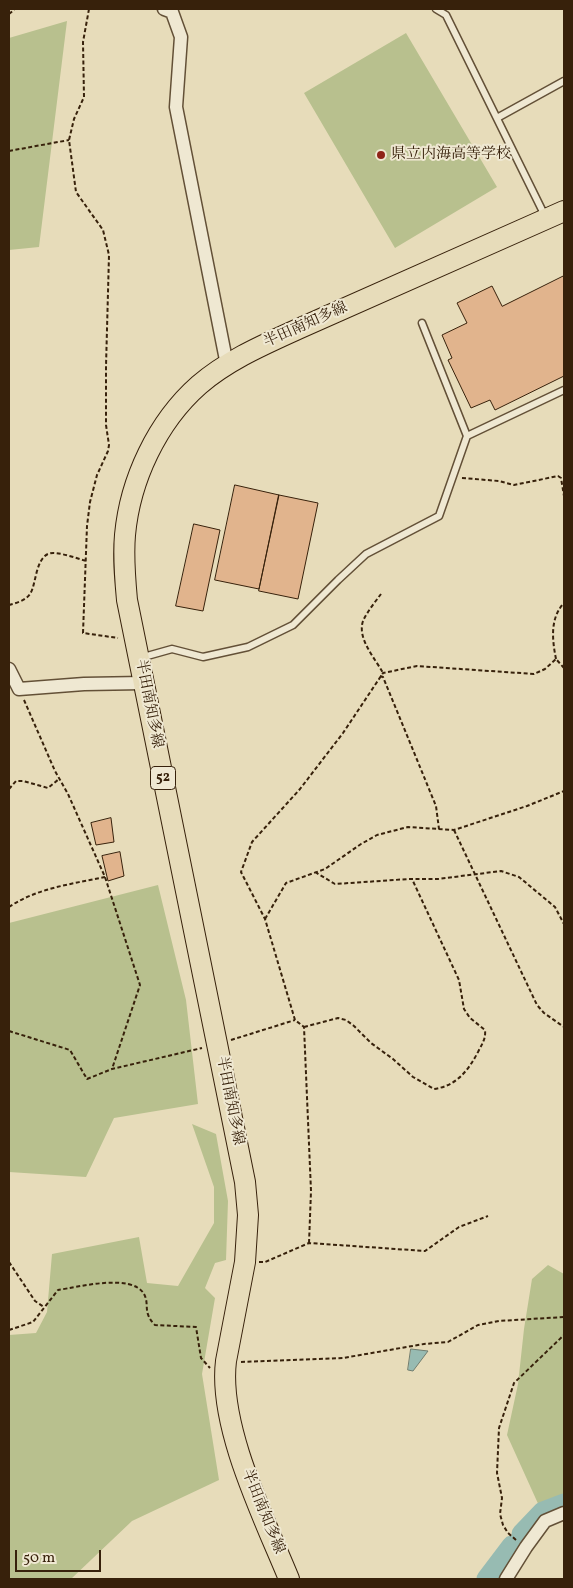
<!DOCTYPE html>
<meta charset="utf-8">
<style>
body{margin:0}
#map{position:relative;width:573px;height:1588px;overflow:hidden;background:#e7dcba;font-family:Vollkorn,serif}
canvas{display:block}
.frame{position:absolute;inset:0;border:10px solid #37210b;pointer-events:none}
.scale{position:absolute;left:15px;top:1550px;width:86px;height:22px;box-sizing:border-box;border:2px solid #37210b;border-top:0;padding-left:6px;font-size:15px;line-height:18px;white-space:nowrap;color:#37210b;-webkit-text-stroke:4px #efe8d2;paint-order:stroke}
</style>
<div id="map">
<canvas width="573" height="1588"></canvas>
<div class="frame"></div>
<div class="scale">50 m</div>
</div>
<script>
const ctx = document.querySelector('canvas').getContext('2d');
ctx.lineJoin = 'round';
function fill(path, color) {
  ctx.fillStyle = color;
  ctx.fill(path, 'evenodd');
}
function trace(path, color, width, dash) {
  ctx.strokeStyle = color;
  ctx.lineWidth = width;
  ctx.lineCap = dash ? 'butt' : 'round';
  ctx.setLineDash(dash || []);
  ctx.stroke(path);
}
function drawText(font, color, halo, rows, align = 'center') {
  ctx.font = font + ' Vollkorn,"Noto Serif JP",serif';
  ctx.lineWidth = 4;
  ctx.setLineDash([]);
  ctx.textBaseline = 'middle';
  ctx.strokeStyle = halo;
  ctx.fillStyle = color;
  for (const [text, x, y, turn = 0] of rows) {
    ctx.save();
    ctx.translate(x, y);
    ctx.rotate((+turn || 0) * Math.PI / 180);
    ctx.textAlign = isNaN(turn) ? turn : align;
    if (halo) ctx.strokeText(text, 0, 0);
    ctx.fillText(text, 0, 0);
    ctx.restore();
  }
}
const green = new Path2D(`
 M67,21L39,247L9,250V38Z
 M406,33L497,187L395,248L304,93Z
 M158,885L186,1000L198,1104L114,1118L86,1177L9,1172V923Z
 M192,1124L216,1134L228,1201L226,1260L215,1263L205,1288L215,1298L202,1374L219,1480L132,1521L71,1579H9V1335L36,1333L47,1312L52,1254L139,1237L147,1283L178,1286L214,1223V1187Z
 M548,1265L564,1274V1498L540,1508L507,1435L518,1384L524,1329L532,1279Z`);
const water = new Path2D(`
 M411,1349L428,1351L413,1371L408,1370Z`);
const river = new Path2D(`
 M522,1534L543,1512L564,1504
 M487,1579L512,1546`);
const building = new Path2D(`
 M564,276V376L495,410L490,400L471,408L448,360L452,358L442,335L467,323L457,303L492,286L502,306Z
 M235,485L279,495L259,589L215,580Z
 M279,495L318,503L298,599L259,591Z
 M194,524L220,530L203,611L176,606Z
 M111,818L114,842L96,845L91,823Z
 M120,852L124,876L108,881L102,856Z`);
const path = new Path2D(`
 M89,9L83,42L84,97L74,119L69,140L76,192L103,230L109,255L106,366V425L109,445L108,451L97,475L90,502L87,526L83,633L118,638
 M9,14L15,9
 M9,151L69,140
 M462,478L499,481L514,485L558,476L561,478L564,496
 M381,594C375,602 367,612 363,621C357,639 375,658 383,673
 M9,605C16,603 25,601 30,594C37,584 35,551 55,553C65,554 76,558 86,561
 M556,659C552,639 550,618 564,603
 M380,676L383,677L436,806L439,829
 M24,700L55,771L68,794L105,877L140,985L112,1069
 M9,789L16,781H23L48,788L59,779
 M454,830L537,1005L544,1013L564,1027
 M315,872L335,884L409,879H438L501,871L519,877L555,907L564,924
 M9,907C37,888 72,884 105,877
 M265,919L286,883L325,869L361,844L377,835L408,827L454,830L527,806L564,791
 M304,1027L338,1018L346,1020L354,1026L371,1043L393,1059L413,1077L434,1089C456,1086 468,1071 478,1052C482,1044 486,1039 485,1030L470,1018L464,1009L459,980L412,879
 M9,1031L70,1050L87,1079L112,1069L202,1048
 M231,1040L295,1020
 M309,1243L311,1191L304,1027L295,1020L265,919L241,872L252,842L300,789L343,733L383,673L417,666L534,674L545,669L556,659L564,668
 M9,1262L35,1301L44,1307
 M259,1262H265L309,1243L425,1251L459,1227L488,1216
 M9,1330L33,1322L58,1290C78,1287 132,1273 144,1294C150,1305 142,1312 155,1325L196,1327L201,1358L210,1368
 M241,1362L343,1358L424,1344L448,1342L478,1325L499,1321L564,1317
 M516,1540L508,1533L503,1525L500,1514L502,1498L497,1473L499,1428L514,1383L564,1335`);
const service = new Path2D(`
 M436,9L446,15L545,216
 M497,118L564,81
 M467,436L564,390
 M140,658L172,649L203,657L248,647L293,625L338,580L366,554L439,516L467,436L422,323`);
const minor = new Path2D(`
 M164,9L172,12L181,37L176,107L227,365
 M9,669L19,689L84,684L143,683
 M506,1579L526,1547L545,1521L564,1513`);
const primary = new Path2D(`
 M289,1579C264,1518 218,1426 226,1361L245,1262L248,1215L245,1182L127,600C125,578 123,557 125,535C130,480 157,422 199,385C228,360 263,345 298,329L564,211`);
const markers = [
 [381,155,5,"#8f2418"]
];
const shields = [
 [163,778,25]
];
const shieldNames = [
 ["52",163,778]
];
const poiNames = [
 ["県立内海高等学校",391,155]
];
const streetNames = [
 ["半田南知多線",306,326,-24],
 ["半田南知多線",148,704,79],
 ["半田南知多線",229,1101,79],
 ["半田南知多線",262,1512,68]
];
fill(green, '#b8c08e');
fill(water, '#97bbb2');
trace(water, '#717d6f', 1);
trace(river, '#97bbb2', 21);
fill(building, '#e1b48d');
trace(building, '#37210b', 1);
trace(service, '#635037', 9);
trace(minor, '#635037', 15);
trace(primary, '#37210b', 22);
trace(path, '#37210b', 2, [4, 2.5]);
trace(service, '#efe8d2', 6);
trace(minor, '#efe8d2', 12);
trace(primary, '#e7dcba', 20);
for (const [x, y, r, color] of markers) {
  const dot = new Path2D();
  dot.arc(x, y, r, 0, 2 * Math.PI);
  ctx.fillStyle = color;
  ctx.fill(dot);
  trace(dot, '#efe8d2', 2);
}
for (const [x, y, w] of shields) {
  const box = new Path2D();
  box.roundRect(x - w / 2, y - 11.5, w, 23, 4);
  ctx.fillStyle = '#efe8d2';
  ctx.fill(box);
  trace(box, '#37210b', 1);
}
drawText('bold 14px', '#37210b', null, shieldNames);
drawText('15px', '#37210b', '#efe8d2', poiNames, 'left');
drawText('15px', '#37210b', '#efe8d2', streetNames);
</script>
